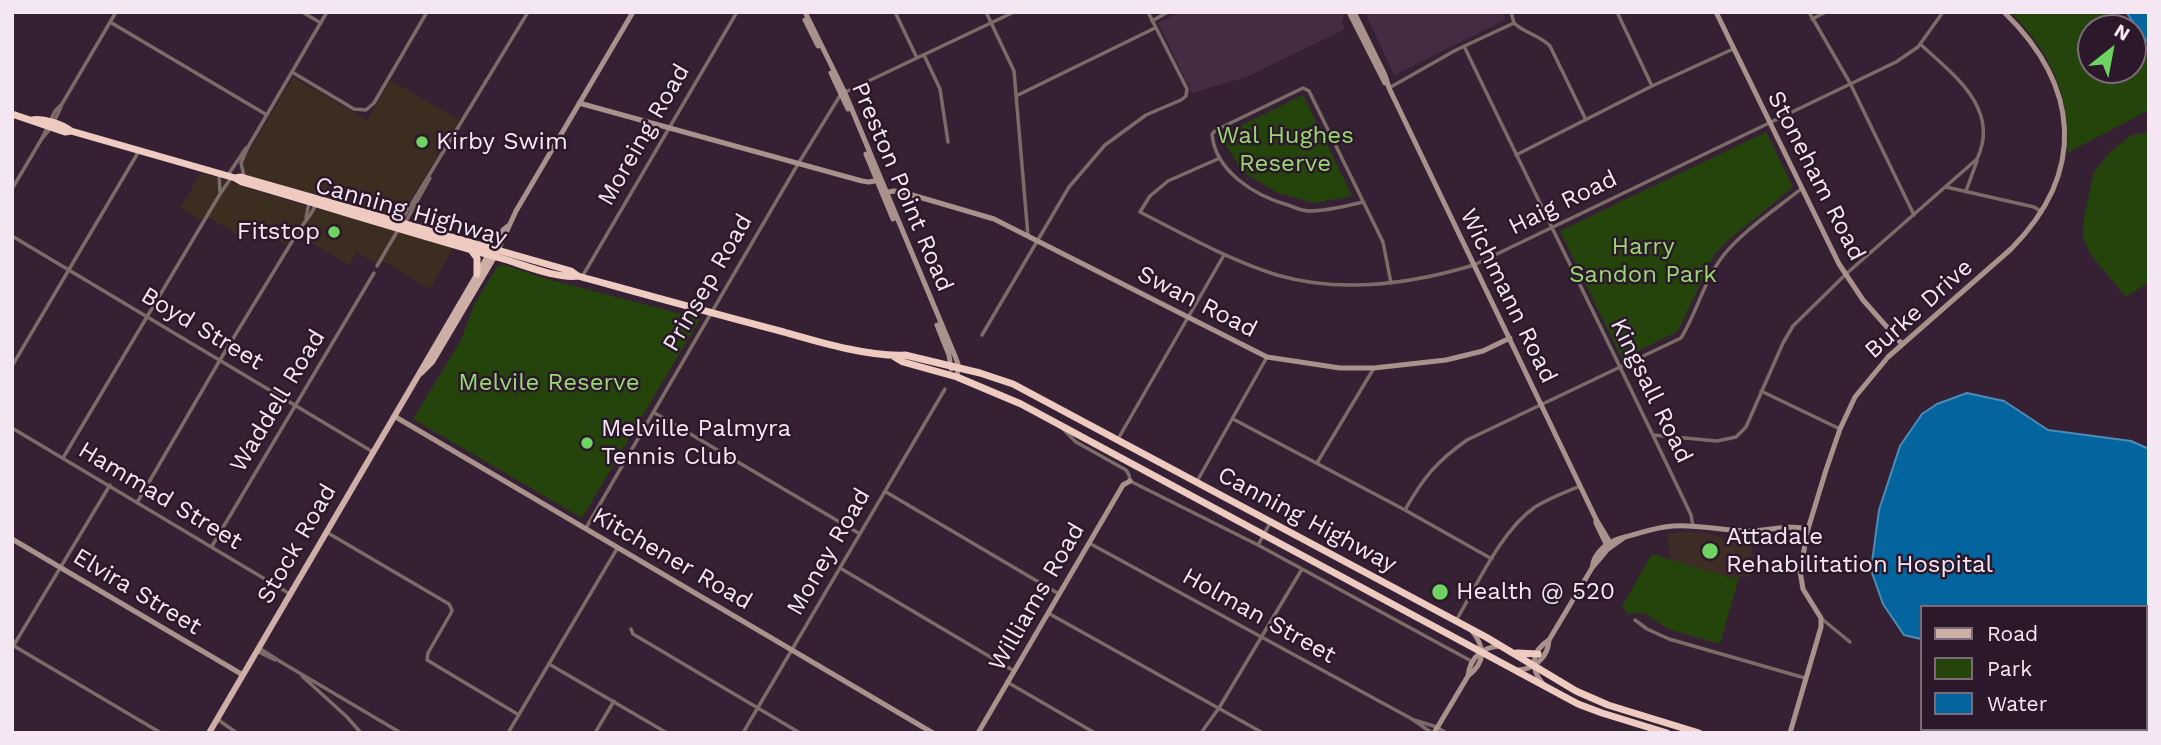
<!DOCTYPE html>
<style>
body{margin:0}
#map{position:relative;width:2161px;height:745px;overflow:hidden;background:#362134;font-family:"Work Sans",sans-serif}
canvas{display:block}
.frame{position:absolute;inset:0;border:14px solid #f4e7f3;pointer-events:none}
.legend{position:absolute;left:1920px;top:605px;width:228px;height:126px;box-sizing:border-box;background:#2b182a;border:2px solid #7b6b7a;margin:0;padding:9px 12px;list-style:none;font-size:21px;color:#f4e7f3}
.legend li{display:flex;align-items:center;gap:14px;height:35px}
.legend b{width:35px;border:2px solid #7b6b7a}
.north{position:absolute;left:2077px;top:14px;width:70px;height:70px;box-sizing:border-box;background:#2b182a;border:2px solid #7b6b7a;border-radius:50%;rotate:31deg;font-size:19px;font-weight:700;line-height:28px;text-align:center;color:#f4e7f3}
.north::after{content:'';display:block;margin:auto;width:24px;height:32px;background:#6ed361;clip-path:polygon(50% 0,100% 100%,50% 72%,0 100%)}
</style>
<div id="map">
<canvas width="2161" height="745"></canvas>
<div class="frame"></div>
<ul class="legend">
<li><b style="height:9px;background:#cdafa7"></b>Road</li>
<li><b style="height:19px;background:#24440c"></b>Park</li>
<li><b style="height:19px;background:#04659e"></b>Water</li>
</ul>
<div class="north">N</div>
</div>
<script>
const ctx = document.querySelector('canvas').getContext('2d');
ctx.lineJoin = 'round';
function fill(path, color) {
  ctx.fillStyle = color;
  ctx.fill(path, 'evenodd');
}
function trace(path, color, width, dash) {
  ctx.strokeStyle = color;
  ctx.lineWidth = width;
  ctx.lineCap = dash ? 'butt' : 'round';
  ctx.setLineDash(dash || []);
  ctx.stroke(path);
}
function drawText(font, color, halo, rows, align = 'center') {
  ctx.font = font + ' "Work Sans",sans-serif';
  ctx.lineWidth = 5;
  ctx.setLineDash([]);
  ctx.textBaseline = 'middle';
  ctx.strokeStyle = halo;
  ctx.fillStyle = color;
  for (const [text, x, y, turn = 0] of rows) {
    ctx.save();
    ctx.translate(x, y);
    ctx.rotate((+turn || 0) * Math.PI / 180);
    ctx.textAlign = isNaN(turn) ? turn : align;
    if (halo) ctx.strokeText(text, 0, 0);
    ctx.fillText(text, 0, 0);
    ctx.restore();
  }
}
const commercial = new Path2D(`
 M293,77L367,120L391,80L459,120L401,216L395,217L349,202L340,201L249,176L244,172V160Z
 M201,173L319,210L326,209L453,248L430,289L379,259L376,264L357,252L349,265L295,233L287,246L251,225L243,238L205,215L201,220L180,208Z`);
const built = new Path2D(`
 M1180,12H1345L1342,23L1345,29L1249,76L1192,93L1158,23Z
 M1365,12H1503L1505,20L1394,75Z`);
const medical = new Path2D(`
 M1682,532L1707,533L1735,542L1752,540L1751,576L1732,578L1670,560L1667,534Z`);
const green = new Path2D(`
 M2010,12H2119L2129,28H2091V70H2133V34L2149,59V110L2067,153C2071,97 2051,52 2010,12Z
 M1303,95L1352,196L1314,203L1278,193L1243,172L1220,136Z
 M1766,132L1793,187L1726,242L1714,255L1678,331L1622,359L1560,231Z
 M2149,132V282L2126,297L2091,255L2083,238L2084,217L2094,172L2111,151L2132,135Z
 M502,264L540,277L700,319L582,518L413,419L461,340L474,305L497,267Z
 M1652,554L1731,578L1739,577L1720,644L1668,629L1644,613L1628,614L1622,606Z
 M2145,687L2149,688V733H2011L2014,729H2145Z`);
const water = new Path2D(`
 M2126,12H2149V44Z
 M1967,393L2004,401L2048,430L2131,441L2149,449V688L2145,687V607H1921V639L1904,635L1883,604L1871,570L1879,510L1900,446L1922,414L1937,404Z`);
const street = new Path2D(`
 M302,12L321,23
 M895,12L917,58
 M986,12L1014,71L1028,236
 M1617,12L1652,86
 M1809,12L1850,83L1914,215
 M1812,19L1826,12
 M1152,21L1168,12
 M110,22L267,115
 M1514,23C1524,33 1540,35 1550,46L1586,120
 M1464,46C1539,203 1617,358 1691,515L1693,526
 M924,55L940,89L948,142
 M292,72L354,109L366,110L374,103L427,12
 M1389,88L1456,50L1514,23L1511,12
 M1016,96L1155,28
 M54,122L61,107
 M41,140L55,111L62,104L116,12
 M1516,155L1652,86L1733,49
 M1220,158L1168,181L1150,196L1140,212C1185,235 1229,260 1277,275C1342,294 1411,284 1474,265L1896,62L1918,47L1943,12
 M219,175L220,192
 M228,175L246,148
 M244,176L241,163L248,147L327,12
 M1946,187L2034,207L2042,212
 M12,189L41,140L50,129
 M1966,191L1977,161
 M1363,202C1346,206 1327,211 1309,211C1302,211 1294,207 1288,205C1255,196 1215,171 1212,134L1216,130L1303,88L1309,91L1383,242L1391,283
 M306,218L309,203
 M400,223L528,12
 M405,223L430,178
 M299,230C305,221 313,214 316,203
 M12,236L373,452
 M377,266L398,230
 M582,277L737,12
 M982,335L1069,187L1105,145L1146,115L1181,100L1186,96L1187,89L1148,12
 M12,366L139,151
 M1761,391L1840,429
 M653,412L860,534
 M1233,419L1405,510L1492,559
 M12,428L290,594
 M1062,428L1076,442L1126,470L1129,475L1130,481L1258,545L1473,662
 M1653,435L1717,441L1736,437L1746,427L1783,343L1793,326L1846,274L1977,159C2001,109 1953,74 1920,44
 M1118,439L1224,255
 M63,458L220,194L231,178
 M1317,463L1374,368
 M1196,483L1267,357
 M886,492L1059,594
 M138,501L220,360L296,235
 M1405,510C1423,478 1437,461 1467,440L1681,338C1696,314 1704,282 1720,260C1737,235 1776,209 1801,189
 M586,528L798,164L841,94L1014,12
 M328,533L449,604L452,610L451,613L428,653L427,660L519,715
 M1089,543L1412,719L1432,733
 M1258,545L1270,523
 M212,546L374,273
 M840,568L1014,671
 M1048,613L1263,733
 M1457,619C1478,583 1501,531 1535,507C1549,498 1566,492 1580,486
 M1822,619L1850,642
 M1635,620L1647,629L1669,639L1805,678
 M631,629L633,634L800,733
 M14,646L161,733
 M12,648L110,485
 M259,648L281,662L401,733
 M257,651L275,660
 M549,664L667,733
 M302,676L347,717L361,733
 M1007,682L1095,733
 M217,719L237,733
 M1414,720L1437,727L1446,733
 M508,733L618,547
 M595,733L614,701
 M743,733L945,389
 M1201,733L1219,708L1302,569`);
const secondary = new Path2D(`
 M805,12L845,93L955,356L958,364L957,377
 M1349,12L1385,83
 M1354,12L1385,75L1389,88L1596,519L1612,546
 M1716,12L1839,264L1863,300L1902,344
 M805,20L818,46
 M831,73L848,109
 M579,103L862,181L869,182L880,180
 M866,154L893,219
 M883,193L894,191L902,192L994,219L1267,357L1340,368H1374L1446,360L1483,351L1510,338
 M493,247L503,230L508,226
 M499,248L516,211L633,12
 M937,325L949,355L951,369
 M394,416L933,733
 M1596,519V523L1608,548
 M12,539L243,675
 M1592,568C1594,551 1610,540 1625,537C1641,533 1656,527 1673,526C1698,524 1723,531 1749,531C1769,531 1789,524 1808,529
 M1518,670C1535,669 1548,657 1549,640
 M1468,676C1470,658 1482,647 1500,646
 M1543,684C1530,669 1531,651 1549,640L1592,568L1608,549L1625,537
 M978,733L1123,485L1130,481
 M1434,733L1468,676C1486,662 1485,647 1472,631
 M1790,733L1821,627V618L1803,589L1800,571L1808,529L1826,470L1840,429L1855,397L1888,357L2011,249C2087,172 2080,86 2004,12`);
const primary = new Path2D(`
 M421,373L432,362L497,252
 M209,733L491,251`);
const highway = new Path2D(`
 M12,114L65,132L71,131
 M32,120C43,118 62,124 71,131L235,178L242,182C328,207 414,234 500,258C522,264 556,279 578,276
 M235,178L241,177L571,271L578,276C647,295 715,314 784,332C819,342 869,357 905,355L980,373L1013,384L1486,637L1576,691L1608,705L1699,733
 M471,250L477,258V274
 M893,356L903,362L957,377L1021,404L1578,704L1602,713L1667,733
 M1517,653L1538,654`);
const markers = [
 [422,142,7,"#6ed361"],
 [334,232,7,"#6ed361"],
 [587,443,7,"#6ed361"],
 [1710,551,9,"#6ed361"],
 [1440,592,9,"#6ed361"]
];
const streetNames = [
 ["Moreing Road",644,135,-60],
 ["Stoneham Road",1816,176,63],
 ["Preston Point Road",902,187,67],
 ["Haig Road",1563,203,-26],
 ["Canning Highway",411,212,16],
 ["Prinsep Road",708,283,-60],
 ["Wichmann Road",1508,296,64],
 ["Swan Road",1197,302,27],
 ["Burke Drive",1919,309,-42],
 ["Boyd Street",202,329,31],
 ["Kingsall Road",1651,391,64],
 ["Waddell Road",278,401,-59],
 ["Hammad Street",160,496,31],
 ["Canning Highway",1307,520,28],
 ["Stock Road",297,544,-60],
 ["Money Road",829,552,-60],
 ["Kitchener Road",672,559,30],
 ["Elvira Street",137,592,31],
 ["Williams Road",1037,597,-60],
 ["Holman Street",1259,616,29]
];
const parkNames = [
 ["Wal Hughes",1285,136],
 ["Reserve",1285,164],
 ["Harry",1643,247],
 ["Sandon Park",1643,275],
 ["Melvile Reserve",549,383]
];
const poiNames = [
 ["Kirby Swim",436,142],
 ["Fitstop",320,232,"right"],
 ["Melville Palmyra",601,429],
 ["Tennis Club",601,457],
 ["Attadale",1726,537],
 ["Rehabilitation Hospital",1726,565],
 ["Health @ 520",1456,592]
];
fill(commercial, '#3c2d21');
fill(built, '#442c42');
fill(medical, '#3e2c26');
fill(green, '#24440c');
fill(water, '#04659e');
trace(water, '#4c8cb8', 2);
trace(street, '#7b6c68', 3.5);
trace(secondary, '#a9928c', 5);
trace(primary, '#cdafa7', 6);
trace(highway, '#eecac0', 7);
for (const [x, y, r, color] of markers) {
  const dot = new Path2D();
  dot.arc(x, y, r, 0, 2 * Math.PI);
  ctx.fillStyle = color;
  ctx.fill(dot);
  trace(dot, '#2b182a', 2.5);
}
drawText('24px', '#f4e7f3', '#2b182a', streetNames);
drawText('24px', '#97d871', '#2b182a', parkNames);
drawText('24px', '#f4e7f3', '#2b182a', poiNames, 'left');
</script>
